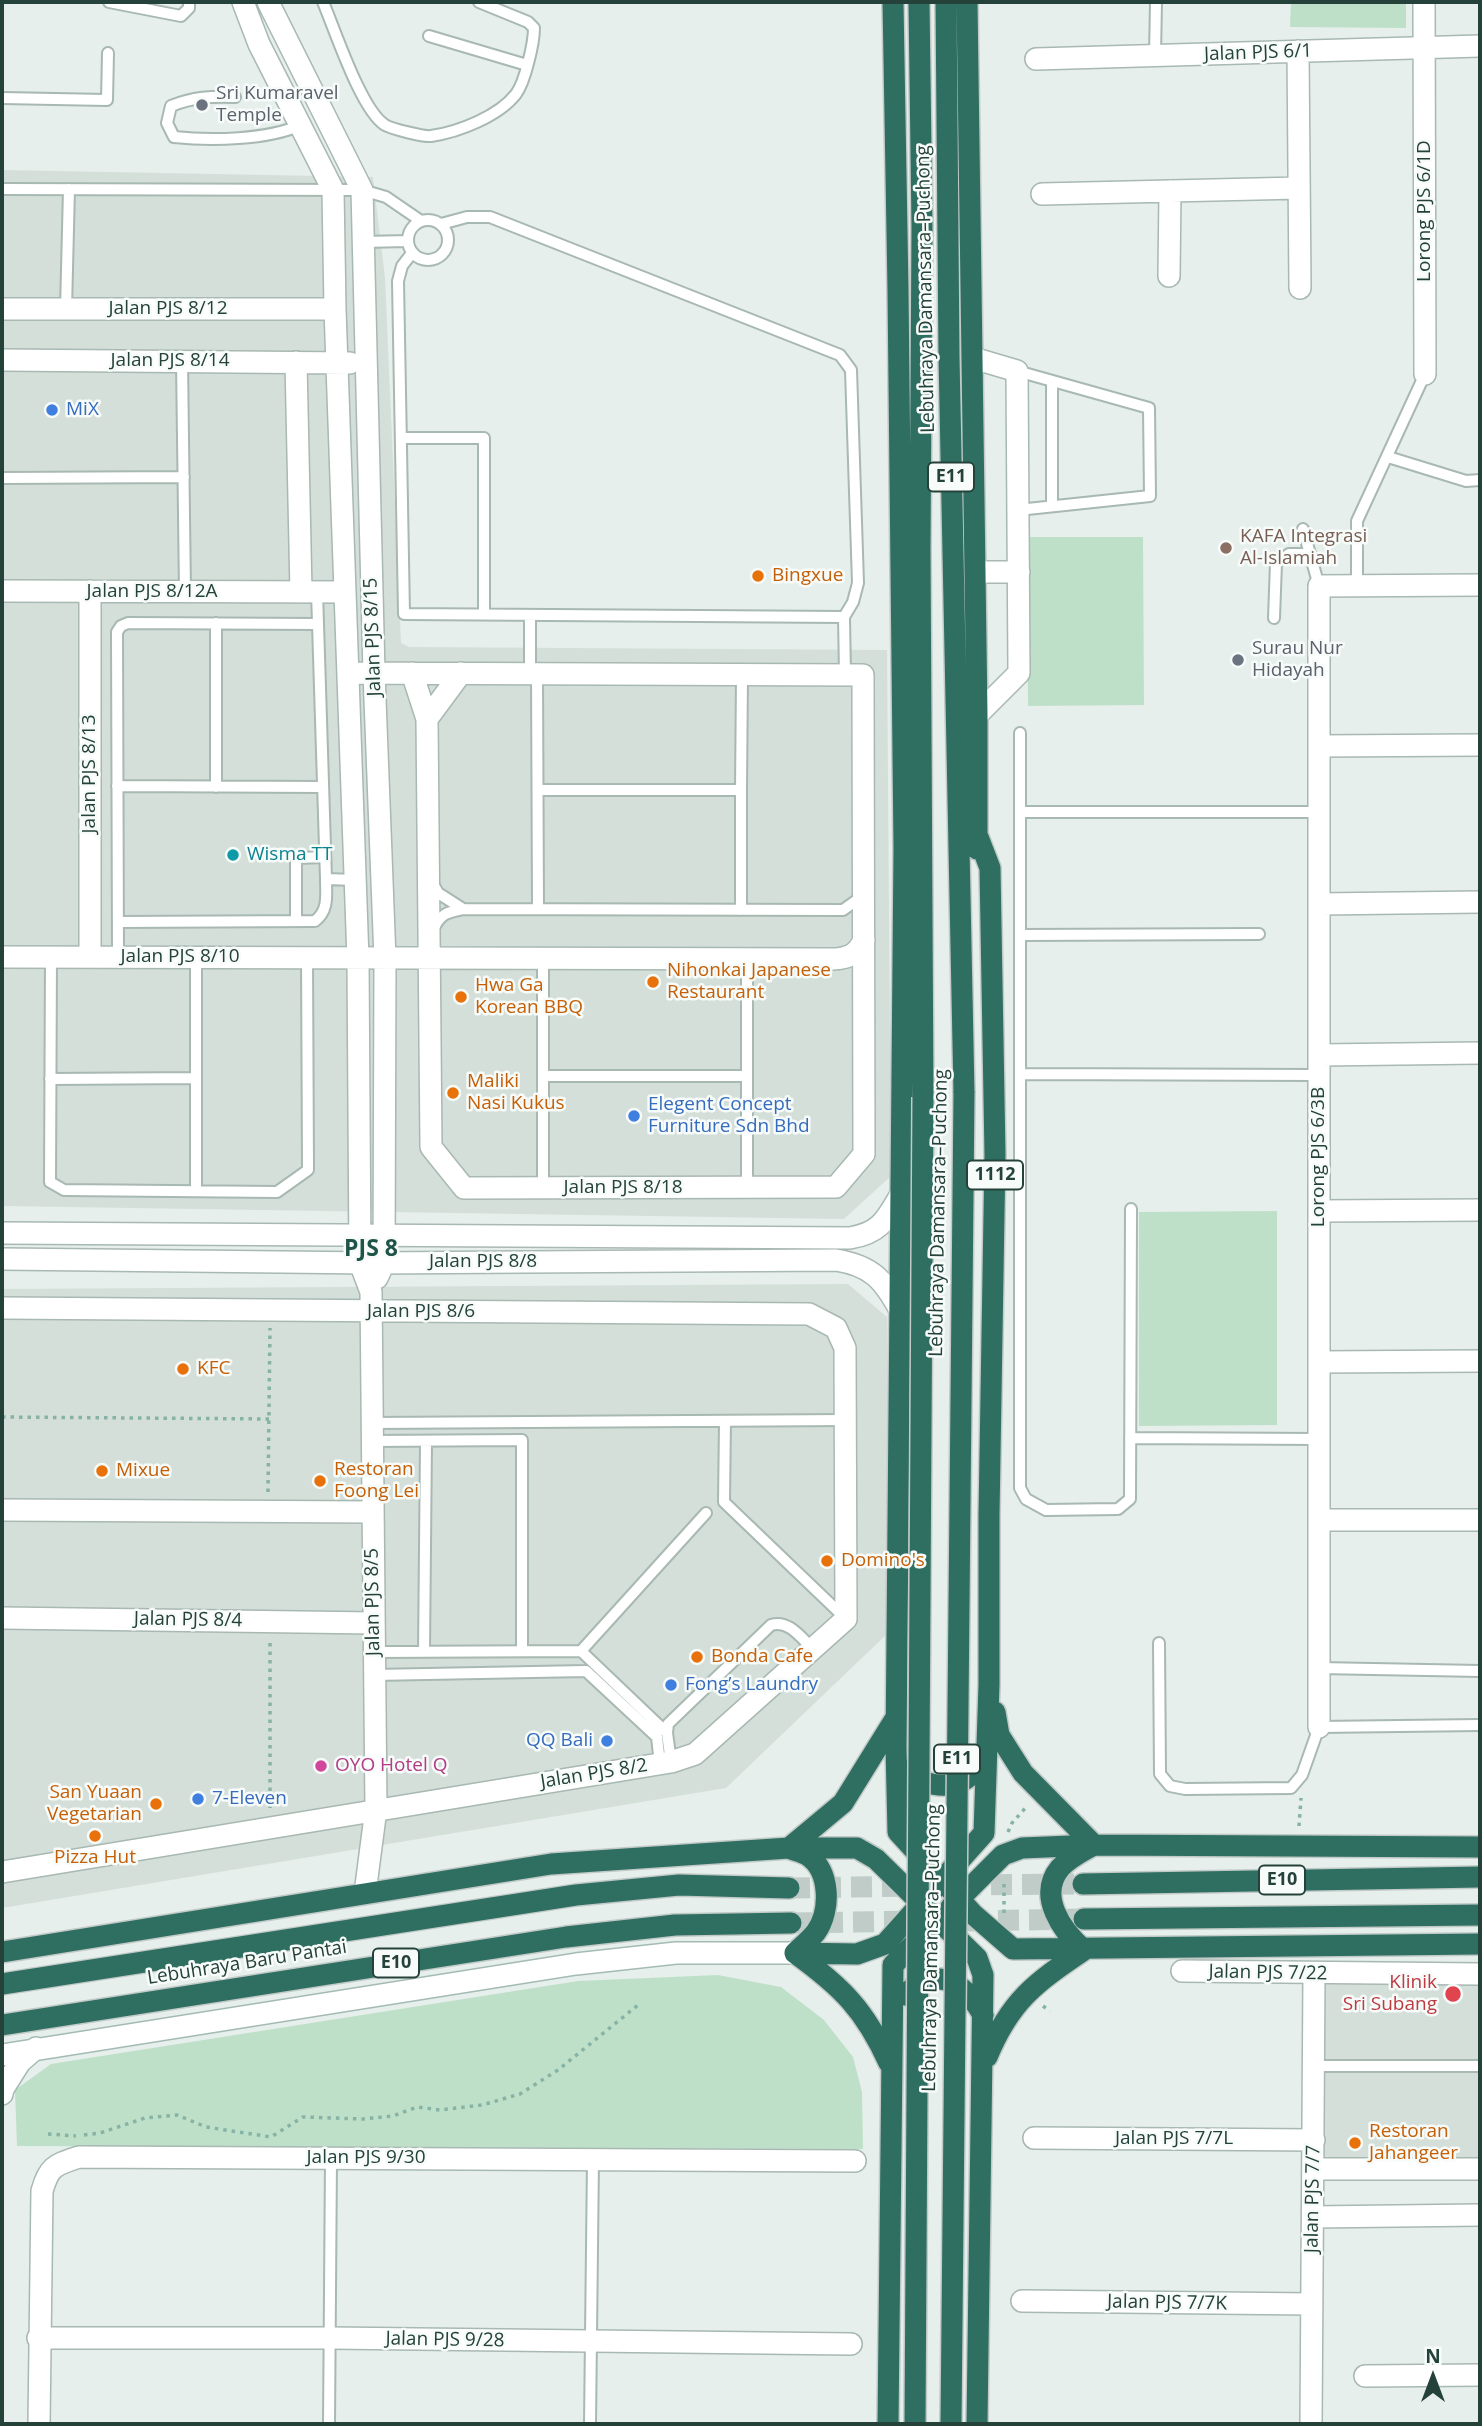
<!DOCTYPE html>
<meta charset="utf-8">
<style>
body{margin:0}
#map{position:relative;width:1482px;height:2426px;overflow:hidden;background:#e6efeb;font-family:"Open Sans",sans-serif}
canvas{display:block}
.frame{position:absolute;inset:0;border:4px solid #24423a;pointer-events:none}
.north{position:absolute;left:1398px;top:2342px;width:70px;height:70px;-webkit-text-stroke:5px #f7fbf9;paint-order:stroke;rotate:0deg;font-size:19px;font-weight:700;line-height:28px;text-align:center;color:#24423a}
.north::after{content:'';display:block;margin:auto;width:24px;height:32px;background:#24423a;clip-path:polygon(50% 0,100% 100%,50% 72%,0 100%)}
</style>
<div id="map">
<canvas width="1482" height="2426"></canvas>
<div class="frame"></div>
<div class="north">N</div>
</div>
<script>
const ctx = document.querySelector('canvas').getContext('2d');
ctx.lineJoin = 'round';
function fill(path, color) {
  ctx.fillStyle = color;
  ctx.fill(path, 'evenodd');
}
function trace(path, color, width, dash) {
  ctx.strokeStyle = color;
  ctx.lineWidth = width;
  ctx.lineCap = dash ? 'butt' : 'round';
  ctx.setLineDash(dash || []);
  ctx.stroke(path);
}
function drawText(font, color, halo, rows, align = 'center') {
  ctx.font = font + ' "Open Sans",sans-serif';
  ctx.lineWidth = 5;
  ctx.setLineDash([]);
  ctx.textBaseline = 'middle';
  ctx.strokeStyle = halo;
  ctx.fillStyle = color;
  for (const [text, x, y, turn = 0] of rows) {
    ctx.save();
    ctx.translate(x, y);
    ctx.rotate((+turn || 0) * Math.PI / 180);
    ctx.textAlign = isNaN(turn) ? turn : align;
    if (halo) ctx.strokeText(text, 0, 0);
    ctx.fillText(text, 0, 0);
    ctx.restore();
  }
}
const built = new Path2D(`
 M2,170L373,177L385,278L401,643L409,647L887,650L891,1176L844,1219L2,1206Z
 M848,1284L887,1317V1634L726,1788L2,1908V1289Z
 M1322,1980L1480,1981V2162H1320Z`);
const green = new Path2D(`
 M1291,2H1406V28L1290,27Z
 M1027,537H1143L1144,705L1028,706Z
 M1277,1211V1425L1139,1426V1212Z
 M718,1975L781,1987L824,2020L853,2057L862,2092L863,2149L17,2146L15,2090L51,2064L578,1981Z`);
const motorwayTunnel = new Path2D(`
 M960,1885L1083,1884
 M789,1888L917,1886
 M967,1921L1084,1919
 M791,1923L917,1921`);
const path = new Path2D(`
 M2,1417L269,1419
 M268,1492L270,1328
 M270,1808V1641
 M1299,1826L1301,1798
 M1008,1832L1012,1823L1028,1805
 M1004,1884V1915
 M1043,2006L1050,2011
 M48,2134L76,2136
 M84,2135L100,2133L145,2118L177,2115L206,2127L271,2137L303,2117L363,2119L393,2116L417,2107L440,2110L482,2105L520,2094L558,2070L638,2005`);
const service = new Path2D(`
 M109,2L181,16L189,8V2
 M323,2C335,30 361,110 385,125C392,129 424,137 431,136C459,132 499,116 516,94C525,82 534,43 534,28L528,22L479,2
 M429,36L527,65
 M1155,56L1156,2
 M235,97C212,96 193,97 171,106L167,123L174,137C211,141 267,140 301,125
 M2,98L107,100L108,53
 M2,189L362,190L386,197L421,221
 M408 240a20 20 0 1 1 40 0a20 20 0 1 1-40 0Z
 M364,242L407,241
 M412,253L402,266L398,281L404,614L844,617L853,602L858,583L851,370L840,355L490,217H467L441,224
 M66,309L69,189
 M182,361L185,592
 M1017,371L1149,408L1150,496L1018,510
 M402,438H484V614
 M1388,457L1466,481L1480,480
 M2,478L184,477
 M1052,506V381
 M1303,529L1319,586
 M1357,586V521L1425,374
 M530,615V675
 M844,617L845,675
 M1274,618L1276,563L1289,554H1309
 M216,623V787
 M537,675L538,909
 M1020,733V1488L1026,1499L1046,1510L1118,1509L1130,1499L1131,1209
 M117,786L323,787
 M538,790H741V910
 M741,790L742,675
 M1020,812H1319
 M326,879L355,880
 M432,882L438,893L463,909
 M296,921V858L325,857
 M118,922L315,921C329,910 326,895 326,879L317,592
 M433,930C440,914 447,912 463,909L843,910L864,895
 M1020,935L1259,934
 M51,957L50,1182L64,1190L277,1192L308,1170L307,957
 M118,957L117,632L121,626L128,623L318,624
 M196,957V1191
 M543,959V1188
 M747,959V1076
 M1020,1074L1319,1075
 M543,1076H747V1187
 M50,1079L196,1078
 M725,1421L724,1502L844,1617
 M372,1423L846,1420
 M1130,1438L1319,1439
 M372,1441L522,1440V1651
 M1159,1643L1160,1774L1170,1786L1185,1789L1291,1788L1302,1775L1319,1727L1480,1725
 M581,1651L706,1513
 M374,1652L581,1651L667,1733
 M424,1652L426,1441
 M1319,1668L1480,1671
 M374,1675L586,1671L657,1737L660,1764
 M671,1762L667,1733L668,1724L771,1625C789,1619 802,1639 814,1650
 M1314,2066H1480
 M329,2424L331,2158
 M590,2424L593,2159`);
const minor = new Path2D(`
 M243,2L259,44L333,190L335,309L358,959L360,1263L371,1292L376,1809L365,1893
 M268,2L362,190L374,673L385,959L384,1263L377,1278
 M1424,2L1425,374
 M1298,51L1300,288
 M1036,59L1480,46
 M1042,194L1299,188
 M1169,276L1170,191
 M2,309H335
 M973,358L1017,371L1019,673L977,715
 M2,360L350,363
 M296,362L301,592
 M976,572H1019
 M2,591L345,592
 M348,673L863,675L864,1154L836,1187L464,1188L431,1147L427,719L412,673
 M427,719L461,673
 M1319,746L1480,745
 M1319,904L1480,902
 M2,957L834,959C850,958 857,954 864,940
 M90,957V591
 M1320,1055L1480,1053
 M1320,1211L1480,1210
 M2,1308L809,1314L836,1328L845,1348L846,1619L695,1754L671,1762L2,1872
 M1319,1362L1480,1361
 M2,1510L373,1512
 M1319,1520H1480
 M2,1618L374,1623
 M1319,1727V586L1480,585
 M1182,1971L1480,1974
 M1034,2138L1314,2140
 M1314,2169H1480
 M1313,2217L1480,2215
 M1022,2301L1312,2304
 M38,2338H330L851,2344
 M1365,2376L1480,2375
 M39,2424L42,2191C49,2166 55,2165 79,2157L855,2161
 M1311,2424L1314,1974`);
const tertiary = new Path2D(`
 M2,1233L850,1238C880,1233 886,1220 900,1196
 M2,1259L372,1263L836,1260C872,1266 883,1279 900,1310`);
const secondary = new Path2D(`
 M2,2055L576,1964L676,1953H795
 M2,2094L3,2089L20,2062L36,2048`);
const motorway = new Path2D(`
 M893,2L898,290L904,848L896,1748L898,1832L974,1915L1013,1949L1480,1944
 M919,2L922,227L920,549L923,1097
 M946,2L949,357L964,1093
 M967,2L977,715V849
 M995,1712L999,1735L1023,1773L1094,1845
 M907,1771C922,1785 946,1790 964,1780C974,1775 979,1762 985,1754
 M789,1848L843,1803L895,1719
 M791,1849C796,1851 802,1852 807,1855C831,1870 831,1911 816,1932C810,1940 802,1946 795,1953
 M1083,1884L1480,1877
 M951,1907L1003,1855L1022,1848L1094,1845L1480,1847
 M1084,1919L1480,1915
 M1084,1950C1062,1931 1037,1896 1060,1868C1069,1858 1081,1852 1092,1846
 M2,1952L551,1864L789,1848H857L876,1859L977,1958L983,1975L977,2424
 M795,1953L857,1954L885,1944L984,1833L989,1685V1515L995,1155L990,868L978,837
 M795,1953C842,1987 865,2010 889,2063
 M2,1984L576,1895L679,1885L789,1888
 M905,1995C936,1963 965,1983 983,2015
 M2,2025L566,1937L675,1925L791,1923
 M987,2057C1010,2001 1035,1983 1084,1950
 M888,2424L893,1965L928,1930`);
const motorwayBridge = new Path2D(`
 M915,2424L923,1097
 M951,2424L964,1093`);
const markers = [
 [202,105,7,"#6b7280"],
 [52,410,7,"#3f7fe0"],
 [1226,548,7,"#8d6e63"],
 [758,576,7,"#e8710a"],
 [1238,660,7,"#6b7280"],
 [233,855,7,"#0f9aa8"],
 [653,982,7,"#e8710a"],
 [461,997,7,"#e8710a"],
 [453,1093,7,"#e8710a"],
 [634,1116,7,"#3f7fe0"],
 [183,1369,7,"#e8710a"],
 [102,1471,7,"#e8710a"],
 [320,1481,7,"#e8710a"],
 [827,1561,7,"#e8710a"],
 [697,1657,7,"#e8710a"],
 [671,1685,7,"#3f7fe0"],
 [607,1741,7,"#3f7fe0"],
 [321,1766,7,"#d1479c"],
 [198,1799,7,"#3f7fe0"],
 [156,1804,7,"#e8710a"],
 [95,1836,7,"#e8710a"],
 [1453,1994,9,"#e0444e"],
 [1355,2143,7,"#e8710a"]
];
const shields = [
 [951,477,46],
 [995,1175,56],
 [957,1759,46],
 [1282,1880,46],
 [396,1963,46]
];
const shieldNames = [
 ["E11",951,477],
 ["1112",995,1175],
 ["E11",957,1759],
 ["E10",1282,1880],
 ["E10",396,1963]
];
const streetNames = [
 ["Jalan PJS 6/1",1258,53,-2],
 ["Lorong PJS 6/1D",1425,211,-90],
 ["Lebuhraya Damansara–Puchong",926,289,-91],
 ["Jalan PJS 8/12",168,309],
 ["Jalan PJS 8/14",170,361],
 ["Jalan PJS 8/12A",152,592],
 ["Jalan PJS 8/15",373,637,-92],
 ["Jalan PJS 8/13",90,774,-90],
 ["Jalan PJS 8/10",180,957],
 ["Lorong PJS 6/3B",1319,1157,-90],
 ["Jalan PJS 8/18",623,1188],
 ["Lebuhraya Damansara–Puchong",939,1213,-89],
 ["Jalan PJS 8/8",483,1262],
 ["Jalan PJS 8/6",421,1312],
 ["Jalan PJS 8/5",373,1602,-91],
 ["Jalan PJS 8/4",188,1620,1],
 ["Jalan PJS 8/2",594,1774,-9],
 ["Lebuhraya Damansara–Puchong",932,1948,-89],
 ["Lebuhraya Baru Pantai",247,1963,-9],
 ["Jalan PJS 7/22",1268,1973,1],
 ["Jalan PJS 7/7L",1174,2139],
 ["Jalan PJS 9/30",366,2158],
 ["Jalan PJS 7/7",1313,2199,-89],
 ["Jalan PJS 7/7K",1167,2303,1],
 ["Jalan PJS 9/28",445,2340,1]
];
const worshipNames = [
 ["Sri Kumaravel",216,94],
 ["Temple",216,116],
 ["Surau Nur",1252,649],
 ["Hidayah",1252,671]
];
const shopNames = [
 ["MiX",66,410],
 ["Elegent Concept",648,1105],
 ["Furniture Sdn Bhd",648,1127],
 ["Fong’s Laundry",685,1685],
 ["QQ Bali",593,1741,"right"],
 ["7-Eleven",212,1799]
];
const educationNames = [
 ["KAFA Integrasi",1240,537],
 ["Al-Islamiah",1240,559]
];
const foodNames = [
 ["Bingxue",772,576],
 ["Nihonkai Japanese",667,971],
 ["Restaurant",667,993],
 ["Hwa Ga",475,986],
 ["Korean BBQ",475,1008],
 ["Maliki",467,1082],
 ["Nasi Kukus",467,1104],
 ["KFC",197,1369],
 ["Restoran",334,1470],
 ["Foong Lei",334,1492],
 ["Mixue",116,1471],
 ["Domino's",841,1561],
 ["Bonda Cafe",711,1657],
 ["San Yuaan",142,1793,"right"],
 ["Vegetarian",142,1815,"right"],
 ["Pizza Hut",95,1858,"center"],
 ["Restoran",1369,2132],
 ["Jahangeer",1369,2154]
];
const cultureNames = [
 ["Wisma TT",247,855]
];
const hotelNames = [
 ["OYO Hotel Q",335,1766]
];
const healthNames = [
 ["Klinik",1437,1983],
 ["Sri Subang",1437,2005]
];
const quarterNames = [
 ["PJS 8",371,1249]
];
fill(built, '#d4dfda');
fill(green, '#bfe0c8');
trace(motorwayTunnel, '#bfccc8', 21, [21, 10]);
trace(service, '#a8b8b2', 14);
trace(minor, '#a8b8b2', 24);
trace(tertiary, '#a8b8b2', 24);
trace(secondary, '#a4bbb3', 24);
trace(motorway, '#c2cac8', 24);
trace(path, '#86b3a5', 3.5, [3.5, 5]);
trace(service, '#fff', 10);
trace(minor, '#fff', 21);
trace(tertiary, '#fff', 21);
trace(secondary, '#fff', 21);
trace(motorway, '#2f6f62', 21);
trace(motorwayBridge, '#c2cac8', 24, []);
trace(motorwayBridge, '#2f6f62', 21);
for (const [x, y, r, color] of markers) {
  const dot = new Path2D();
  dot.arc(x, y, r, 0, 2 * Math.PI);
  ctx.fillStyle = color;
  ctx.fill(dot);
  trace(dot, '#f7fbf9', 2.5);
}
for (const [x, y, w] of shields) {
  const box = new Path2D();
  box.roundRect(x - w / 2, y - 14.5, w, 29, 5);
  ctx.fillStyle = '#f7fbf9';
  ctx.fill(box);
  trace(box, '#24423a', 2);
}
drawText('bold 18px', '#24423a', null, shieldNames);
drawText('19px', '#24423a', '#f7fbf9', streetNames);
drawText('19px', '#5b616d', '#f7fbf9', worshipNames, 'left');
drawText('19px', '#366cbe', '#f7fbf9', shopNames, 'left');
drawText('19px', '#785e54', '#f7fbf9', educationNames, 'left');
drawText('19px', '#c56008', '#f7fbf9', foodNames, 'left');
drawText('19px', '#0d838f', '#f7fbf9', cultureNames, 'left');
drawText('19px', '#b23c85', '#f7fbf9', hotelNames, 'left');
drawText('19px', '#be3a42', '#f7fbf9', healthNames, 'right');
drawText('bold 23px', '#1f5548', '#f7fbf9', quarterNames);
</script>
